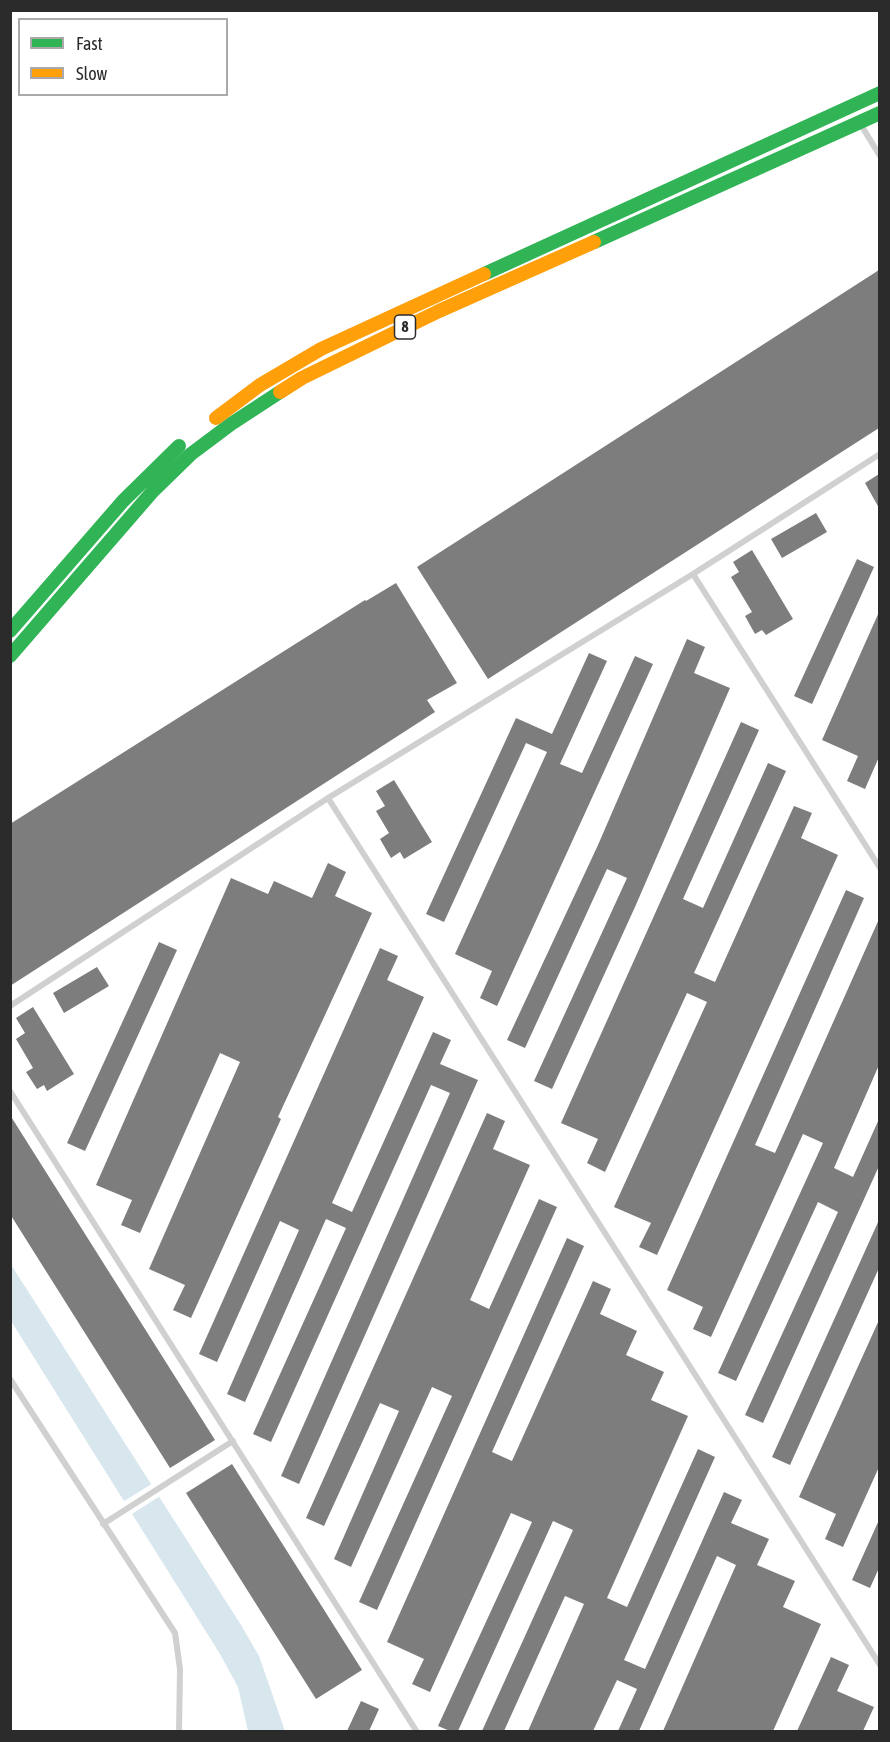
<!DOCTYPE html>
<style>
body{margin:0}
#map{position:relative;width:890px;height:1742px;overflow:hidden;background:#fff;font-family:"Asap Condensed",sans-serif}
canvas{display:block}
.frame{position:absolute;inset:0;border:12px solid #2b2b2b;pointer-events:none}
.legend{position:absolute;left:18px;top:18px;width:210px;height:78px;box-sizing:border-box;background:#fff;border:2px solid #aaa;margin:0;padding:8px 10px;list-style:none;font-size:18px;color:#2b2b2b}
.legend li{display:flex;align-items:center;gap:12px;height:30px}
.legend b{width:30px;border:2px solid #aaa}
</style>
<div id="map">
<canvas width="890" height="1742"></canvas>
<div class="frame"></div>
<ul class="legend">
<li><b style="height:8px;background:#30b455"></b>Fast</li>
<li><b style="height:8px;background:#ff9f0a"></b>Slow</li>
</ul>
</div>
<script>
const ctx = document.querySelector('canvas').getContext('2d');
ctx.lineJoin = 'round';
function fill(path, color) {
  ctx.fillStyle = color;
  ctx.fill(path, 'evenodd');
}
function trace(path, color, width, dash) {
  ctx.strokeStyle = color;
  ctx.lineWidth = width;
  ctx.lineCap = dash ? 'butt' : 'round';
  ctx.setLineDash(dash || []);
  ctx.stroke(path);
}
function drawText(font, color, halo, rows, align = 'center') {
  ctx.font = font + ' "Asap Condensed",sans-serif';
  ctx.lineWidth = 6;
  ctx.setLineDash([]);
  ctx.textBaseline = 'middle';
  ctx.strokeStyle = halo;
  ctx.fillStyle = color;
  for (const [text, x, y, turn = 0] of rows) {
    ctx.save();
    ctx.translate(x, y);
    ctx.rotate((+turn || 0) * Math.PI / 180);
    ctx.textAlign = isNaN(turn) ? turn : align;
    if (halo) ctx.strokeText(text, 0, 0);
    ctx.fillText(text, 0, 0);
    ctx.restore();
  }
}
const water = new Path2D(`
 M10,1263L241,1625L259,1656L285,1731H248L238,1687L220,1654L11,1321Z`);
const pier = new Path2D(`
 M155,1482L163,1494L129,1516L121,1503Z`);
const building = new Path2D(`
 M879,270V428L488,679L417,567Z
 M879,474V508L865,483Z
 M816,513L827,532L782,558L771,539Z
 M752,550L793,619L766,635L762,630L755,634L745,616L752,612L731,577L739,572L733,562Z
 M857,559L874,567L812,704L794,696Z
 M396,583L457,683L427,700L435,712L10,986V824L365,600L366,601Z
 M879,612V757L865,789L847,781L858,756L822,740Z
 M687,639L705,647L694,673L730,688L635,907L552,1089L534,1081L627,878L607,869L525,1048L507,1040L598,845Z
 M589,653L607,661L560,764L582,773L635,656L653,664L497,1006L480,998L492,971L455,954L547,752L526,743L444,922L426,914L516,718L552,734Z
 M741,722L759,730L683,899L703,908L768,763L786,771L694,973L715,982L794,806L812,813L801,838L838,855L657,1255L639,1247L651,1223L614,1207L707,1002L687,993L605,1172L587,1163L598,1139L561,1123Z
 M394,780L432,842L404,859L400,852L391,858L380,839L389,833L376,811L385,806L376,791Z
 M328,863L346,872L335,896L372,913L278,1117L281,1119L191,1318L173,1310L185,1285L149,1269L240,1062L220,1053L140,1233L121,1225L132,1200L96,1185L231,878L268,894L274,881L312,898Z
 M846,890L864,898L755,1145L775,1153L879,919V1065L834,1168L853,1177L879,1119V1166L763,1423L745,1415L838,1212L818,1202L736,1381L718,1373L823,1143L803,1134L711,1337L693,1329L703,1307L667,1290Z
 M159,942L177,950L85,1151L67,1143Z
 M380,948L398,956L387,980L424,997L332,1203L352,1212L433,1032L451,1040L440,1064L478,1080L299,1484L281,1476L450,1093L431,1085L271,1442L253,1434L346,1228L326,1219L245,1402L227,1394L299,1230L280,1221L217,1362L199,1354Z
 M97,967L109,986L64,1013L53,993Z
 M33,1007L74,1074L47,1091L44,1085L37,1089L26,1072L33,1068L16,1039L25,1033L16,1018Z
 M487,1113L505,1121L493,1149L530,1165L470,1300L489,1309L539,1199L557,1207L377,1610L359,1602L452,1396L432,1387L351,1567L334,1559L399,1411L380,1403L324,1526L306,1518Z
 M10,1115L215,1440L170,1468L10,1214Z
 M879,1220V1268L790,1465L772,1457Z
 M567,1238L584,1246L492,1452L512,1461L593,1281L611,1289L600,1314L637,1331L626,1355L664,1372L651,1400L688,1416L607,1598L627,1607L698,1449L715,1457L624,1660L645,1669L724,1492L742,1500L731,1523L769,1539L757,1565L795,1581L783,1607L821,1624L773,1731H663L736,1565L717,1556L639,1731H618L637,1689L617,1680L593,1731H528L584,1604L565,1596L504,1731H482L573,1530L553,1521L458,1731H450L438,1726L532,1522L511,1513L430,1692L412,1684L424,1659L387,1642Z
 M879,1320V1467L843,1547L825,1539L836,1514L799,1497Z
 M232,1464L362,1670L316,1699L186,1493Z
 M879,1520V1568L870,1588L852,1580Z
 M831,1657L849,1665L837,1691L874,1707L863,1731H797Z
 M361,1701L379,1709L369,1731H347Z`);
const lane = new Path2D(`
 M861,125L880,156
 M693,574L880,868
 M328,798L880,1665
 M10,1006L328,798L693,574L880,454
 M10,1091L417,1732
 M10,1379L175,1633L180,1669L179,1732
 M103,1524L233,1441`);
const fast = new Path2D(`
 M594,242L880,113
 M484,274L880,93
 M10,631L123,501L179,446
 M10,656L153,491L191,454L231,424L280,392`);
const slow = new Path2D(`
 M280,392L302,378L439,311L594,242
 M216,418L260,385L321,349L484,274`);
const shields = [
 [405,327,21]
];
const shieldNames = [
 ["8",405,327]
];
fill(water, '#d8e6ee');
fill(pier, '#fff');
fill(building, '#7d7d7d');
trace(lane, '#d0d0d0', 6);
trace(fast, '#30b455', 14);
trace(slow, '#ff9f0a', 14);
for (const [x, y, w] of shields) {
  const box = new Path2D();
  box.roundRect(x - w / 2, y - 12, w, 24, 4.5);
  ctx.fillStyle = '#fff';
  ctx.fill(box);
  trace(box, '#2b2b2b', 1.5);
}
drawText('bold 15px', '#2b2b2b', null, shieldNames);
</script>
